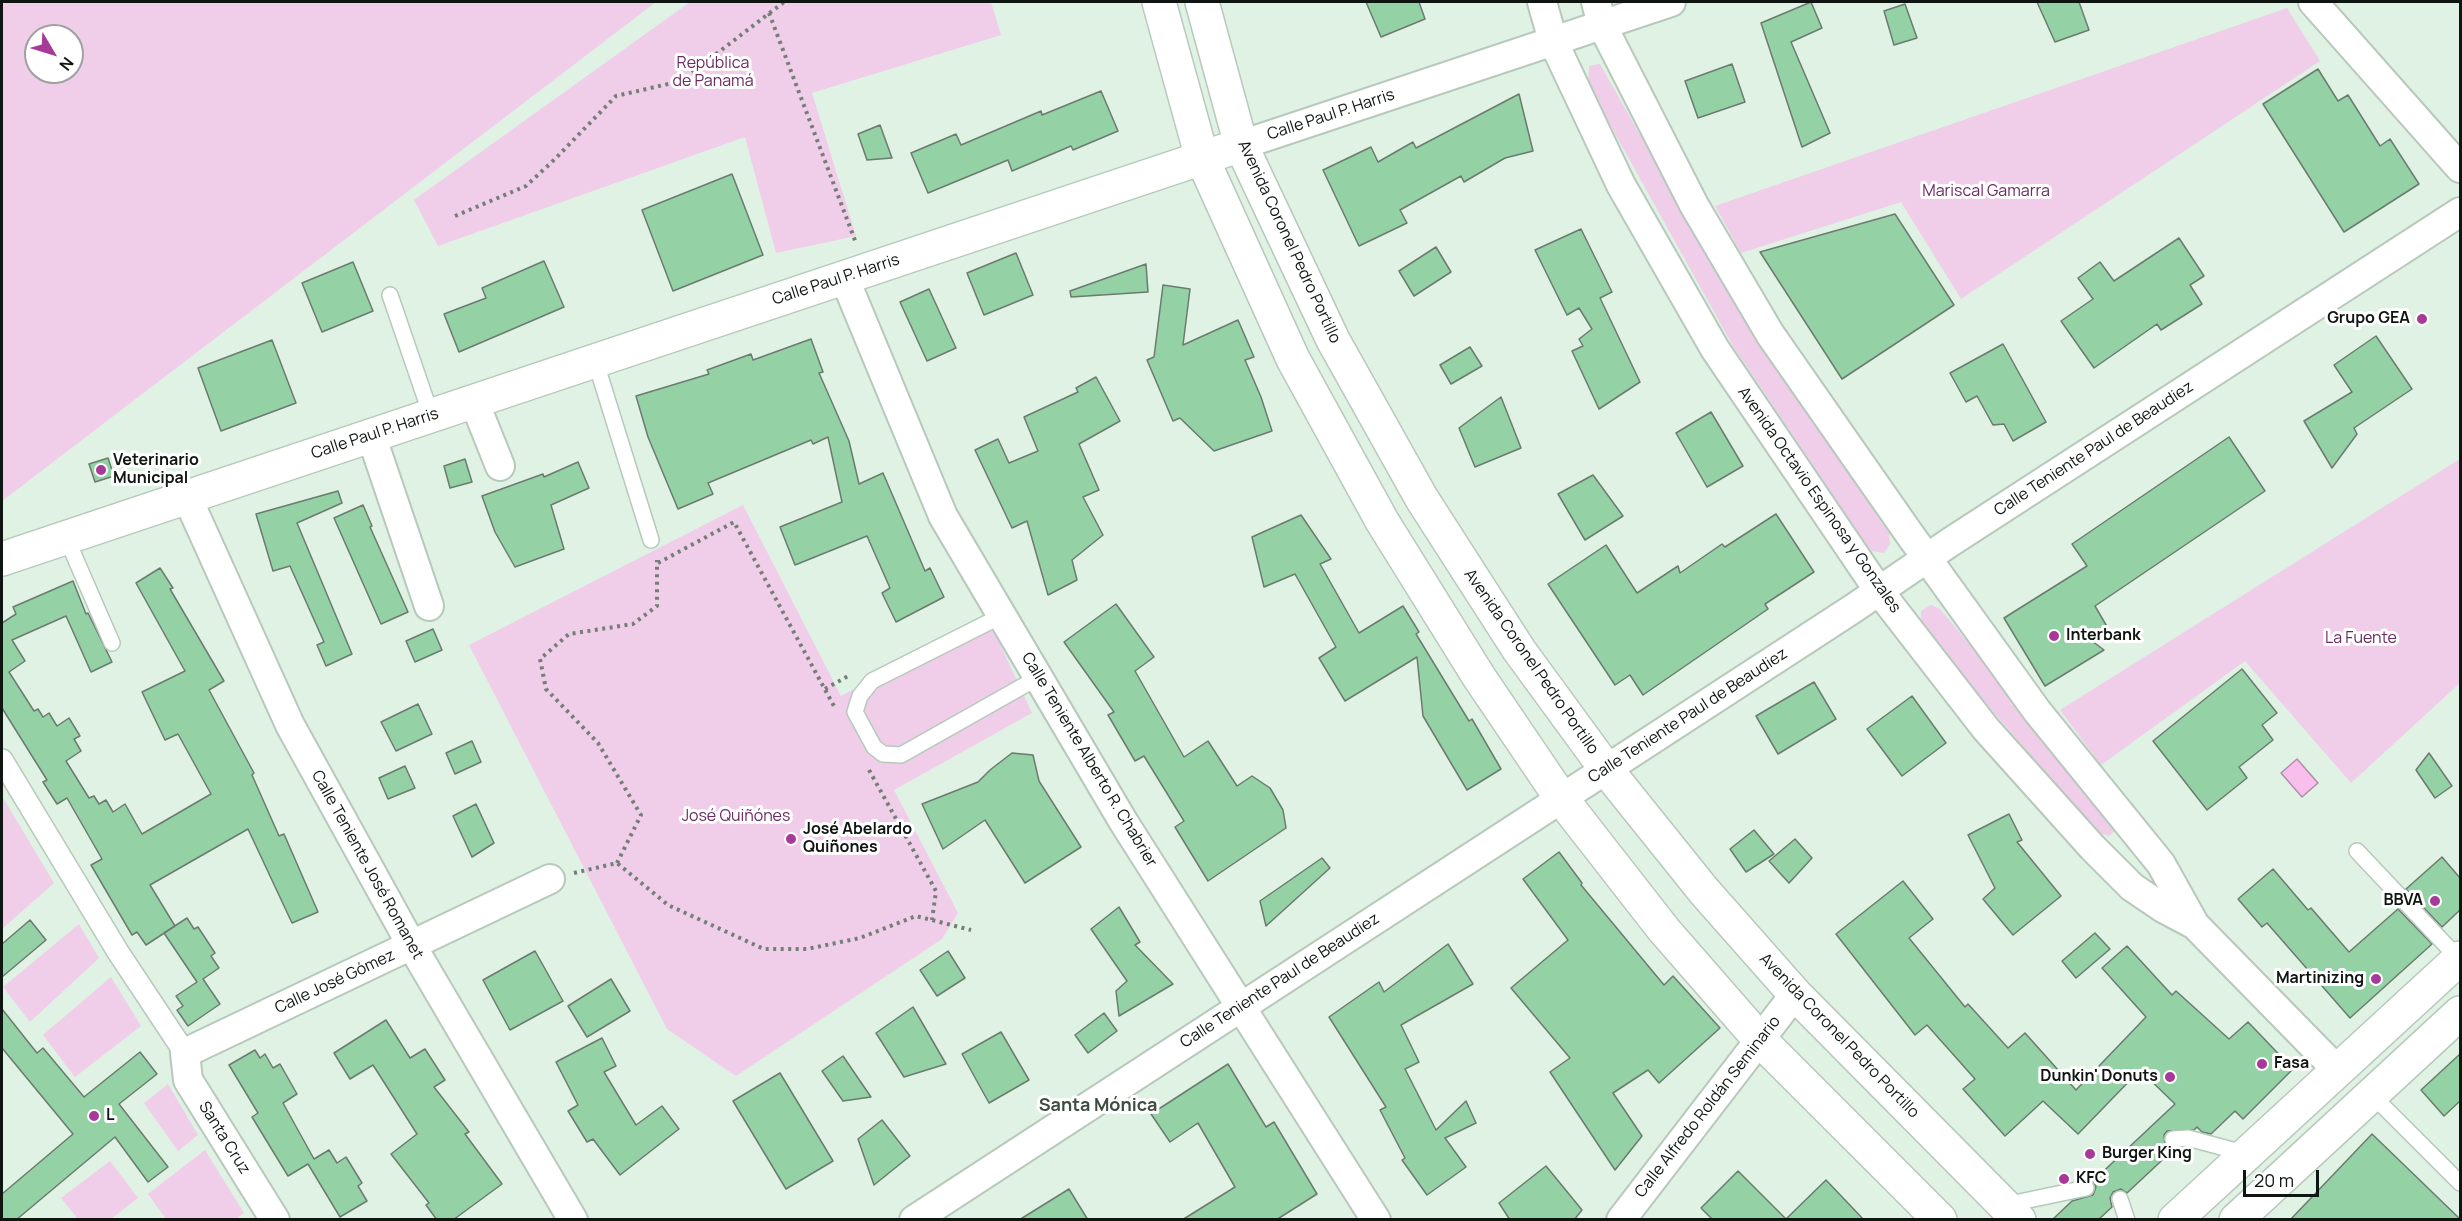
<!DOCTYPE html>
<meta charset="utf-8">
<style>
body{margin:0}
#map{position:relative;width:2462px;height:1221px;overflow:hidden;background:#e0f2e4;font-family:Manrope,sans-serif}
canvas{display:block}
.frame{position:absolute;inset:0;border:3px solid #0f1511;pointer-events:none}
.north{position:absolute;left:24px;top:24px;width:60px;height:60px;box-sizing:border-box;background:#fff;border:2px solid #9fa1a0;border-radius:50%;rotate:128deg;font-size:16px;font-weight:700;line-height:24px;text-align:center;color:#0f1511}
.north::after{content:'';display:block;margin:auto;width:21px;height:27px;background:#a73a98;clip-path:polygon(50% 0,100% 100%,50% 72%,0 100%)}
.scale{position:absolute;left:2243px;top:1170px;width:76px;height:27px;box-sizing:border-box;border:3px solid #0f1511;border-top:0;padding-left:8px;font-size:18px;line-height:21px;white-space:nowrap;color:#0f1511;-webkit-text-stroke:4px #fff;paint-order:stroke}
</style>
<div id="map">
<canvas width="2462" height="1221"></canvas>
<div class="frame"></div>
<div class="north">N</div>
<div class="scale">20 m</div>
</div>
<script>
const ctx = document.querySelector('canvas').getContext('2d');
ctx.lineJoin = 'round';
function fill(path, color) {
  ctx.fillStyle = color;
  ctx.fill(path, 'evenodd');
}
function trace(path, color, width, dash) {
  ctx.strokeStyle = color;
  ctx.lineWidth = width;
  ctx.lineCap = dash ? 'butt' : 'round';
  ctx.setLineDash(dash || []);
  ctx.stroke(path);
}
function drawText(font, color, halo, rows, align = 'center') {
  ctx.font = font + ' Manrope,sans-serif';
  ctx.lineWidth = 6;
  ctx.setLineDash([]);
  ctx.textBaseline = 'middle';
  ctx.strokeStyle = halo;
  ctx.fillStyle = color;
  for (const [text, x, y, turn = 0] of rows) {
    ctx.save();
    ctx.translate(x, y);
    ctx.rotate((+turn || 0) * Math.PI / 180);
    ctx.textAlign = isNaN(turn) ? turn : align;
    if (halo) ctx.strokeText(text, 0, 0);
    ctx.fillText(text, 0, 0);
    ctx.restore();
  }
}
const green = new Path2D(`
 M2,2H656L2,501ZM36,36H72V72H36Z
 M690,2H991L1001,35L812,93L856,236L776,253L745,137L438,246L414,200Z
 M2287,8L2320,61L1961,299L1901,202L1741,253L1715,206Z
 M1600,64L1752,333L1889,533L1890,544L1884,553L1871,551L1733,346L1588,85L1589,66Z
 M2460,459V683L2351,783L2245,661L2101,765L2060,710Z
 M743,505L841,696L985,620L998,640L1032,713L894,790L958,913L942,939L736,1076L667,1029L469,645Z
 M1931,605L1940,609L2112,816L2117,829L2109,836L2096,832L1921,627V611Z
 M2,796L54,883L2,929Z
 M79,924L99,958L30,1022L3,987Z
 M111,977L141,1026L75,1077L43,1035Z
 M168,1084L198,1135L178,1151L144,1103Z
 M205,1150L244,1213L236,1219H166L148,1194Z
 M110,1161L138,1198L111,1219H78L61,1198Z`);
const water = new Path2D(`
 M2297,759L2318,783L2302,797L2281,773Z`);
const building = new Path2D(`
 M1366,2H1419L1425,19L1381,37Z
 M1811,2L1822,28L1791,42L1830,133L1802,147L1761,23Z
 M2037,2H2079L2089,30L2055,42Z
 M1905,4L1917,38L1894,45L1884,11Z
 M1732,64L1745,102L1698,118L1685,81Z
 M2318,69L2338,101L2348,95L2380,146L2390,139L2419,184L2344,232L2263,104Z
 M1101,91L1118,131L1073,150L1071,146L1012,171L1008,160L928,193L911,153L956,134L961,145L1041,111L1042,115Z
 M1519,94L1533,151L1505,158L1464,182L1461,176L1400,210L1407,223L1359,246L1323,170L1371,147L1378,162L1413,142L1416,148Z
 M880,125L892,158L867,160L858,134Z
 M732,174L763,255L673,291L642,210Z
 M1895,214L1954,305L1842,379L1760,252Z
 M1581,229L1612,292L1600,298L1640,382L1599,409L1572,351L1583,346L1579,339L1592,329L1579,308L1567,315L1535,250Z
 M2179,238L2204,276L2190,285L2202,304L2161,330L2157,324L2094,368L2061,321L2093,299L2078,278L2100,262L2114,281Z
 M1436,247L1451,272L1414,296L1399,271Z
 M1016,253L1033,295L984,315L967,273Z
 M544,261L564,307L459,352L444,314L486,298L482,288Z
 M353,262L373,311L322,332L302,283Z
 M1146,264L1148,292L1071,297L1070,291Z
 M1163,285L1190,289L1183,345L1238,320L1254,357L1245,360L1261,397L1272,431L1214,451L1180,418L1173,421L1147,360L1154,357Z
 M929,289L956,348L927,361L900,302Z
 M2376,336L2412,389L2354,428L2357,434L2332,468L2304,421L2352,392L2334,365Z
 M811,339L823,372L819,373L849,441L859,484L883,473L925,571L930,568L944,597L896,622L882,593L890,588L867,536L795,565L780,527L842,502L828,437L813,444L811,440L708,483L713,494L678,509L648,437L636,396L709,374L707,370L751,354L753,360Z
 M272,340L296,403L221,431L198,368Z
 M2003,344L2046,422L2013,441L2004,424L1993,425L1977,396L1966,402L1950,373Z
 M1470,347L1482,366L1451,384L1440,365Z
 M1096,377L1120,421L1079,444L1099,490L1083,497L1103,535L1072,560L1077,580L1048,595L1027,521L1012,528L975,450L998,439L1009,463L1038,451L1024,417L1078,392L1076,388Z
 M1501,397L1521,448L1475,467L1459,428Z
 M1711,412L1743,466L1707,487L1676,433Z
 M2229,437L2265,491L2095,606L2109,630L2092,641L2104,650L2045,686L2004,618L2087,566L2072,544Z
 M108,458L114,476L95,482L89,464Z
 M465,459L472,482L450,488L444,466Z
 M578,462L589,488L551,505L564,549L515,567L495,532L482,496L543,474L544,477Z
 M1593,475L1623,516L1585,540L1558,494Z
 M338,491L342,503L297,523L352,654L326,666L317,645L324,642L290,566L273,571L256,514Z
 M363,505L372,526L370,527L408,612L381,624L334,518Z
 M1776,514L1814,572L1765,604L1768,609L1643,695L1630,675L1615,685L1548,584L1606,545L1637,593L1678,566L1680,573L1722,544L1725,547Z
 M1301,515L1331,559L1320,564L1359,633L1403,606L1419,632L1416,634L1469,721L1472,719L1501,769L1467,790L1423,716L1417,657L1345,701L1319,658L1336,647L1295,574L1264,587L1252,537Z
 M160,568L173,588L170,589L224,681L209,690L254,773L252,775L279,836L284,834L318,912L292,923L248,829L150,885L175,926L146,945L137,932L132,935L91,865L102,859L67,798L57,804L43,782L47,780L2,708V623L16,614L13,607L73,581L86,614L88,613L112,662L91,672L66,616L12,640L25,661L9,672L34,711L38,709L43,717L49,713L57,726L69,718L80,736L74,739L81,751L66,761L89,798L94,796L99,804L106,800L113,812L125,804L142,834L211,794L178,734L165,740L142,692L185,671L136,583Z
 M1116,604L1154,657L1135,671L1184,757L1208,741L1237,786L1252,776L1270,788L1283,810L1286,828L1208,881L1175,827L1184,821L1144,756L1135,761L1108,715L1114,712L1064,642Z
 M433,629L442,650L415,662L406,641Z
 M2242,669L2277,713L2262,725L2273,740L2239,767L2247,778L2207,810L2153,741Z
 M1814,682L1836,719L1778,754L1756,716Z
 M1912,696L1946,743L1902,776L1867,729Z
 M418,704L432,734L396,751L381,722Z
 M472,741L481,762L455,774L446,753Z
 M1012,753L1033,755L1039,781L1081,847L1025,883L985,820L943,849L922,804L978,782L990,770Z
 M2429,753L2452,786L2435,798L2416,770Z
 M405,766L415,788L388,799L379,778Z
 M476,804L494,843L472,857L453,816Z
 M2009,814L2022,840L2017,842L2061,896L2013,935L1983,899L1995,888L1968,835Z
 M1754,830L1774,854L1746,872L1730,849Z
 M1795,839L1812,858L1789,883L1769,861Z
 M1559,852L1582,883L1581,885L1664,985L1673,976L1720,1028L1659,1083L1648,1070L1613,1093L1642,1136L1615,1170L1550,1072L1570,1058L1511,988L1568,940L1523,879Z
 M2442,857L2460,878V910L2442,927L2406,889Z
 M1322,858L1330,868L1266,926L1260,901Z
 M2273,869L2308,910L2311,908L2349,952L2398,909L2432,944L2350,1018L2267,923L2262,927L2238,899Z
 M1903,881L1933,919L1909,938L1965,1007L1968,1004L2008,1048L2025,1033L2076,1090L2146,1017L2102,968L2127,946L2172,995L2176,991L2229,1039L2248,1022L2293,1069L2243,1119L2235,1111L2211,1134L2202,1132L2197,1127L2194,1130L2167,1131L2164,1135L2165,1144L2174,1149L2127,1193L2121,1189L2113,1192L2110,1198L2112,1207L2098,1220H2052L2072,1201L2093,1195L2096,1187L2093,1181L2175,1104L2140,1070L2078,1134L2043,1101L2005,1136L1963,1089L1975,1079L1927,1025L1915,1035L1836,934Z
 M1119,907L1140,942L1135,945L1173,984L1119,1016L1116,991L1127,981L1091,929Z
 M187,918L194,929L198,927L215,953L211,956L219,968L203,979L220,1004L188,1026L177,1010L183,1006L176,996L197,982L164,933Z
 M30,920L46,940L2,977V944Z
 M2095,933L2110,949L2076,978L2062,961Z
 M1448,944L1473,984L1401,1025L1419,1062L1405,1069L1436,1130L1466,1101L1476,1123L1445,1138L1466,1167L1427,1195L1402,1160L1405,1158L1380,1110L1386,1107L1329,1017L1379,982L1384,992Z
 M535,951L563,1001L510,1030L483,980Z
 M948,951L965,978L937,996L920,970Z
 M611,979L630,1011L587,1037L568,1006Z
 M913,1007L946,1064L904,1077L876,1033Z
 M2,1009L37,1053L43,1048L84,1097L140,1052L157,1074L119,1104L168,1167L148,1182L115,1137L16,1220H2V1194L73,1134L2,1048Z
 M1104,1013L1117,1031L1088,1053L1075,1035Z
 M386,1020L410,1058L425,1049L445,1080L434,1087L469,1132L465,1134L502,1184L453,1220H437L426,1205L429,1203L391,1154L417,1134L373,1065L350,1079L334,1053Z
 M1001,1032L1029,1080L989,1103L962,1054Z
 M602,1038L616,1066L604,1072L636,1125L662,1106L679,1129L620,1175L593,1139L587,1142L568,1111L578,1105L556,1062Z
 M255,1050L260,1058L265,1054L273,1068L280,1064L297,1094L283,1103L314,1159L329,1150L337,1163L346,1157L362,1183L358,1186L367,1201L340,1217L308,1164L288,1176L252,1117L258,1113L229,1065Z
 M2460,1054V1101L2444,1116L2421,1090Z
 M843,1056L858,1078L871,1097L843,1101L822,1071Z
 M1228,1064L1266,1127L1274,1122L1317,1194L1276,1220H1182L1235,1187L1198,1123L1170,1142L1151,1114Z
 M780,1073L833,1161L786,1189L733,1101Z
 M882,1120L910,1156L874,1185L858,1139Z
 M2372,1134L2460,1219V1220H2290Z
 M1546,1166L1582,1210L1574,1220H1510L1499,1203Z
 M1738,1171L1786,1219L1826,1180L1864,1220H1713L1701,1208Z
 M1069,1189L1088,1220H1019Z`);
const path = new Path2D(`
 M769,13L856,243
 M455,216L526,186L555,159L616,96L681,81L784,2
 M658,563L734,522L835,708
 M825,689L848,676
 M869,770L936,891L932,920
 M617,863L641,815L598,743L546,689L540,659L569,634L633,624L657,606V560
 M574,873L617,863L668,905L764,949H807L860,938L916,916L971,930`);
const service = new Path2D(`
 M390,295L431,415
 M595,360L651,540
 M66,537L112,643
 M1003,615L872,681L860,696L855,712L874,747L883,754L901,755L1039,677
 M2357,851L2459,959
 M2372,1095L2460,1183
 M2173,1139L2188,1138L2247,1154
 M2120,1199L2127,1220
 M2005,1205L2086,1188`);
const pedestrian = new Path2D(`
 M2,760L118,952L185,1053`);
const minor = new Path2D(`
 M1542,2L1553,41L1621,185L1715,349L1879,591L1986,729L2093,848L2132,887L2163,908L2195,925
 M1596,2L1602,25L1694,205L1770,334L1908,532L2037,711L2161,864L2195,925L2337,1070
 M2313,2L2460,168
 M1241,145L1671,2
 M844,277L943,516L1123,821L1376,1220
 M474,401L500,466
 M371,435L429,606
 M187,497L290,725L412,946L573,1220
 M275,1220L188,1080L185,1053L550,879
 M914,1220L1854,608L1949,543L2460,212
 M1621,1220L1795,994`);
const tertiary = new Path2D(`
 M2,559L1241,145
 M2175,1220L2460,958
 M2236,1220L2460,1013`);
const secondary = new Path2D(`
 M1159,2L1202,158L1293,359L1382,521L1479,677L1561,798L1664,930L1760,1040L1940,1220
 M1202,2L1241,145L1333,340L1422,499L1519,650L1606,769L1704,891L1795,994L2019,1220`);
const markers = [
 [2422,319,6,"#a73a98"],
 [101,470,6,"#a73a98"],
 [2054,636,6,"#a73a98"],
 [791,839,6,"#a73a98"],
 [2435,901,6,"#a73a98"],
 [2376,979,6,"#a73a98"],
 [2262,1064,6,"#a73a98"],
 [2170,1077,6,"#a73a98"],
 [94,1116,6,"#a73a98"],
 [2090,1154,6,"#a73a98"],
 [2064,1179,6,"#a73a98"]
];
const parkNames = [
 ["República",713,64],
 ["de Panamá",713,82],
 ["Mariscal Gamarra",1986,192],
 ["La Fuente",2361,639],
 ["José Quiñónes",736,817]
];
const streetNames = [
 ["Calle Paul P. Harris",1331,115,-18],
 ["Avenida Coronel Pedro Portillo",1289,242,65],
 ["Calle Paul P. Harris",836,280,-18],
 ["Calle Paul P. Harris",375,434,-18],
 ["Calle Teniente Paul de Beaudiez",2094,449,-33],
 ["Avenida Octavio Espinosa y Gonzales",1819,500,55],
 ["Avenida Coronel Pedro Portillo",1531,662,55],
 ["Calle Teniente Paul de Beaudiez",1688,716,-33],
 ["Calle Teniente Alberto R. Chabrier",1089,760,59],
 ["Calle Teniente José Romanet",367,865,61],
 ["Calle Teniente Paul de Beaudiez",1280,981,-33],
 ["Calle José Gómez",335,982,-25],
 ["Avenida Coronel Pedro Portillo",1839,1036,46],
 ["Calle Alfredo Roldán Seminario",1708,1107,-52],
 ["Santa Cruz",224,1138,58]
];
const poiNames = [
 ["Grupo GEA",2410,319,"right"],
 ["Veterinario",113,461],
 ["Municipal",113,479],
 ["Interbank",2066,636],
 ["José Abelardo",803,830],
 ["Quiñones",803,848],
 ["BBVA",2423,901,"right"],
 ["Martinizing",2364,979,"right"],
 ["Fasa",2274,1064],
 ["Dunkin' Donuts",2158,1077,"right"],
 ["L",106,1116],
 ["Burger King",2102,1154],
 ["KFC",2076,1179]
];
const neighbourhoodNames = [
 ["Santa Mónica",1098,1106]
];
fill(green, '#f0cde9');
fill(water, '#f8bfed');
trace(water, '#b28cab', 1.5);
fill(building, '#94d1a5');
trace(building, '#6b7b6f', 1.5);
trace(service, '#b7c9bb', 18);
trace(pedestrian, '#b7c9bb', 24);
trace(minor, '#b7c9bb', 32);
trace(tertiary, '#b7c9bb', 36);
trace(secondary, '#b7c9bb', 36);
trace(path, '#737f76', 4, [3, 4.5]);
trace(service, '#fff', 15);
trace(pedestrian, '#fff', 21);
trace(minor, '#fff', 28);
trace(tertiary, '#fff', 33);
trace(secondary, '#fff', 33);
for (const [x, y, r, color] of markers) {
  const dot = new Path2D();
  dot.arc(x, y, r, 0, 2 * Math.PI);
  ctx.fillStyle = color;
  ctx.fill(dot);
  trace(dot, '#fff', 2);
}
drawText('16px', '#6b2a62', '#fff', parkNames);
drawText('16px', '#0f1511', '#fff', streetNames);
drawText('bold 16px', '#0f1511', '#fff', poiNames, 'left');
drawText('bold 18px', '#3e4d42', '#fff', neighbourhoodNames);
</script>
